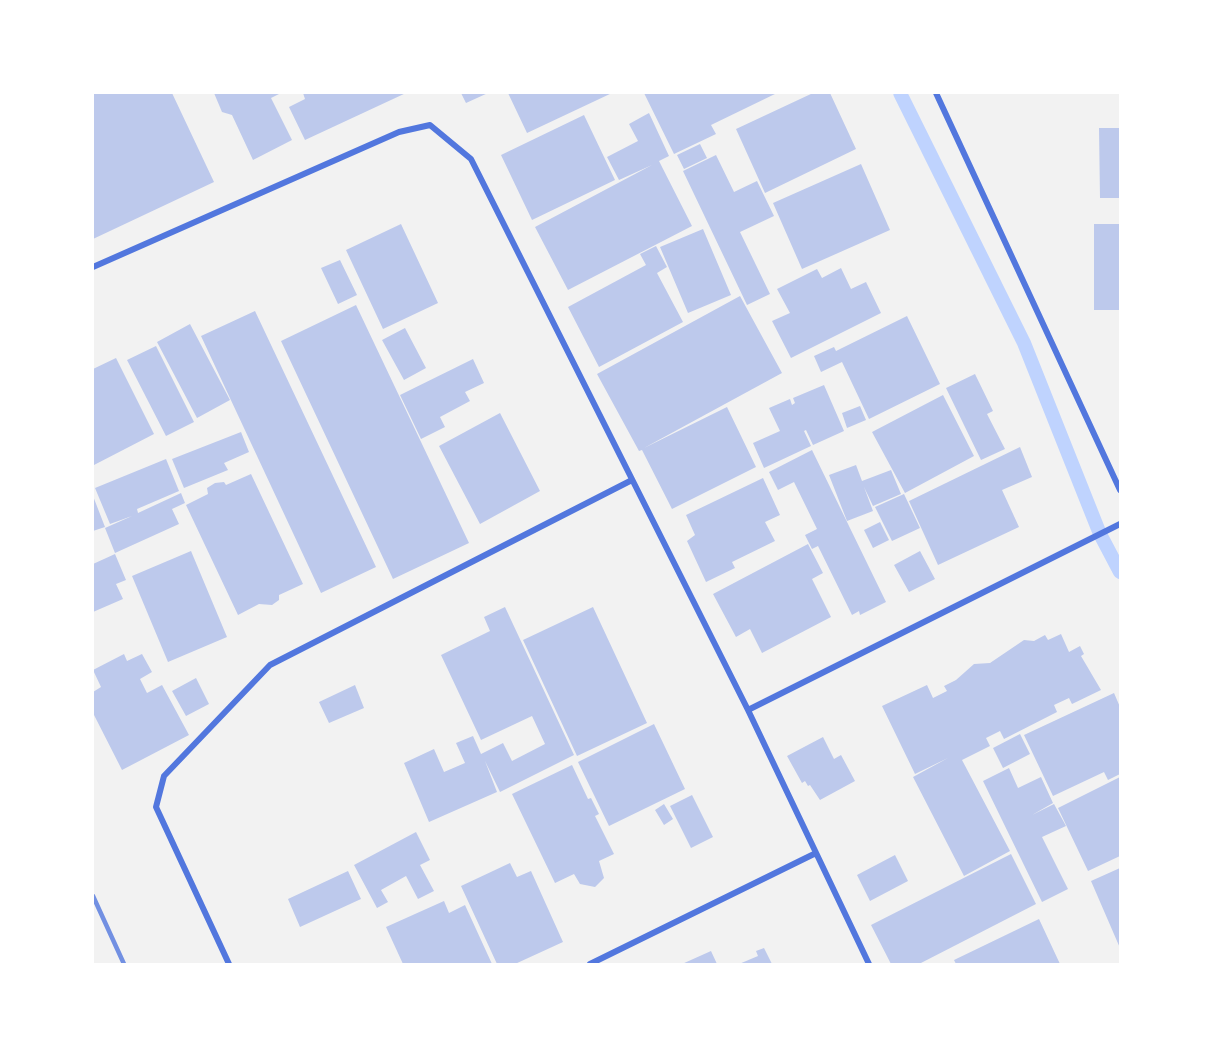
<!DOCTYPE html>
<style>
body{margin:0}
#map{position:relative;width:1213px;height:1057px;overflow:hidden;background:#f2f2f2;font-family:"Golos Text",sans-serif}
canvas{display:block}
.frame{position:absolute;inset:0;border:94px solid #fff;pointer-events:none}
</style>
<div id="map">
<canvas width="1213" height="1057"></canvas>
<div class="frame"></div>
</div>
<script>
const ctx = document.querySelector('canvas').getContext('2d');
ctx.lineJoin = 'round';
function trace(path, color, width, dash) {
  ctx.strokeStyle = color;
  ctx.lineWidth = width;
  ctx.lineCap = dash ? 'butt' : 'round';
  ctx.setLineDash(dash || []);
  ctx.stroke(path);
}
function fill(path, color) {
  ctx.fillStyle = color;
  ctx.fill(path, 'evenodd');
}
const stream = new Path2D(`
 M900,93L1024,343L1100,534L1120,572`);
const building = new Path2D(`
 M93,93H172L214,182L93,239Z
 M214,93H281L271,98L292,140L253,160L232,115L222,112Z
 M303,93H406L305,140L289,107L305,99Z
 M461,93H488L466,103Z
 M508,93H612L527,133Z
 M644,93H777L711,125L716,134L674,154Z
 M813,93H830L856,149L765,193L736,129Z
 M649,113L669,156L659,161L692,226L568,290L535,227L652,165L619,180L607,157L638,141L629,124Z
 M584,115L615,180L532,220L501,155Z
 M1099,128H1120V198H1100Z
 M700,144L707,158L684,169L677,155Z
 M716,155L734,192L757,181L774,216L740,232L770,294L747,305L683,171Z
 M861,164L890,230L802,269L773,203Z
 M401,224L438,303L383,329L346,250Z
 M1094,224H1120V310H1094Z
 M703,229L731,295L688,313L660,247Z
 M656,246L667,267L657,273L683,322L599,367L568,307L646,265L640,254Z
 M340,260L357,295L338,304L321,268Z
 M841,268L851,289L866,282L881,313L791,358L772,321L790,313L777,289L817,269L822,278Z
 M740,296L782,373L644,448L727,407L756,467L672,509L642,450L639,451L597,374Z
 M356,305L469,543L393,579L281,341Z
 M255,311L376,567L321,593L201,336Z
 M907,316L940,384L869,419L842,362L821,372L814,356L834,347L836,351Z
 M190,324L230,400L197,418L157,342Z
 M405,328L426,368L404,380L382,340Z
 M156,346L194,422L166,436L127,360Z
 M116,358L154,434L94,465L93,369Z
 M473,359L484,383L465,392L470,401L440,417L445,427L421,439L400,395Z
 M975,374L993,411L987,414L1005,449L981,460L946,388Z
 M824,385L844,431L813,445L806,430L804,431L811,446L764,468L753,443L780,431L769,408L790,399L792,405L795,403L793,398Z
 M943,395L974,456L905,493L872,432Z
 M860,406L866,420L847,428L842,413Z
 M500,413L540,491L480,524L439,446Z
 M241,432L249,452L224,463L228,470L184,488L172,459Z
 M1020,447L1032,477L1002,490L1019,527L938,565L909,501Z
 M812,450L886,602L860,615L859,611L852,615L818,546L812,549L805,535L817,529L794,482L778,490L769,472Z
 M166,459L179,491L137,509L138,513L181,493L185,503L172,509L179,524L115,553L105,528L132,516L110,524L95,488Z
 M856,465L862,481L891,470L901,494L873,506L864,487L873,511L847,521L829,475Z
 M251,474L303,584L279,595V600L272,605L259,604L238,615L186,505L208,494L207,488L215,483L224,482L226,485Z
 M763,478L780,515L765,522L775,541L732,562L735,568L706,582L687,541L695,535L686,515Z
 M904,494L920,528L892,541L875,507Z
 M93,496L105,527L93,531Z
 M880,522L889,540L873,548L864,530Z
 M808,544L823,573L812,579L831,617L762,653L750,629L736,637L713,594Z
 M191,551L227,637L168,662L132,576Z
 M920,551L935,579L909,592L894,565Z
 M115,554L126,580L116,584L123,599L93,612V564Z
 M505,607L574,755L500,792L485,761L497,792L429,822L404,763L434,749L444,772L465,763L456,743L473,736L481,754L503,743L512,761L545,744L532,716L481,740L441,655L490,631L484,617Z
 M593,607L647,723L577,756L523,640Z
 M1061,634L1069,652L1080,646L1084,654L1081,656L1101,690L1072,704L1069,698L1054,705L1057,712L1004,739L1000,731L986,738L990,746L962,760L1010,851L964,876L913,777L948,758L915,774L882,706L927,685L933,698L947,691L944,686L956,680L974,664L990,663L1024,640L1034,641L1045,635L1048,640Z
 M124,654L127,661L142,654L152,672L140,679L147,693L162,685L189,735L122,770L93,713V692L101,687L93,670Z
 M196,678L209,704L186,716L172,691Z
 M355,685L364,708L329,723L319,702Z
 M1114,693L1120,707V774L1108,780L1104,772L1053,796L1024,735Z
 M654,724L685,789L609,826L578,762Z
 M1020,734L1030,754L1003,768L993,748Z
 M823,737L834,759L841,755L855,781L820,800L810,785L808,786L805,781L802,783L787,756Z
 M572,765L588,799L591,798L599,814L595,816L614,854L599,861L604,878L595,887L580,884L574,874L555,883L512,794Z
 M1009,768L1018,788L1041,777L1053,803L1032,815L1054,804L1066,826L1042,837L1068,889L1042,902L983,781Z
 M1120,777V856L1088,871L1058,808Z
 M692,795L713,837L691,848L670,806Z
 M664,804L673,819L664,825L655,810Z
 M416,832L430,860L420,865L434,891L418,899L406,876L381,890L388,902L377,908L354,865Z
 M1011,854L1036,904L919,964H891L871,925Z
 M895,855L908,881L870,901L857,875Z
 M510,863L517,877L531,871L563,942L515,964H497L461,886Z
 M1120,868V948L1091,881Z
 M348,871L361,899L300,927L288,899Z
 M444,901L449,913L465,905L492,964H403L386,927Z
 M1039,919L1060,964H956L954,960Z
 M764,948L772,964H739L758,956L756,951Z
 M711,951L717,964H682Z`);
const minor = new Path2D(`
 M936,93L1120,490
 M93,267L399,132L430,125L471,159L748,710L869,964
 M748,710L1120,524
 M229,964L156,807L164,776L270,665L632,480
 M590,964L816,853`);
const rail = new Path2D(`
 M93,896L124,964`);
trace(stream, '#bfd3fe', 14);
fill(building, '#bdc9ec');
trace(minor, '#5277de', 6);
trace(rail, '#7290e2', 4.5);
</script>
